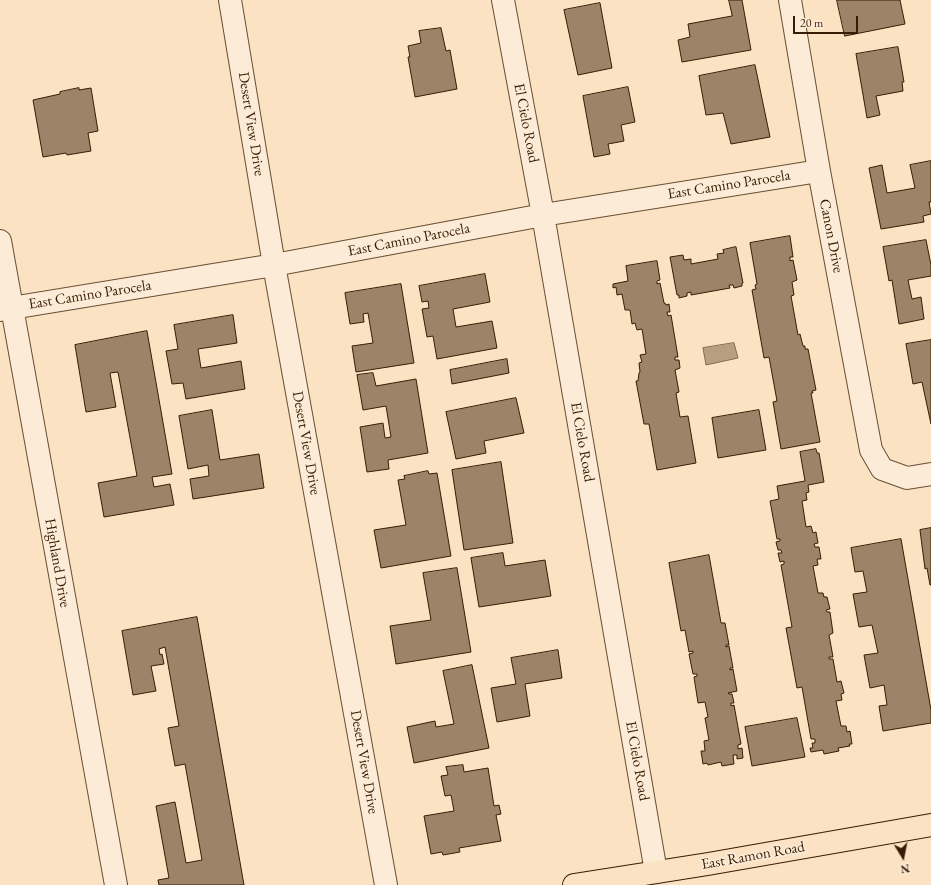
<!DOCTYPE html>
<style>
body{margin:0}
#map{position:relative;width:931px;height:885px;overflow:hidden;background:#fae2c2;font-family:"EB Garamond",serif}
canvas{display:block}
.north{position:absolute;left:883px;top:837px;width:40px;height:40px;-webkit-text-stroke:3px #fcecd7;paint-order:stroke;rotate:170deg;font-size:11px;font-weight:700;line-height:16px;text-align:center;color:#391c05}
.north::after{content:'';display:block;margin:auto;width:14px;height:18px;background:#391c05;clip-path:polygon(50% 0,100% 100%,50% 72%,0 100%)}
.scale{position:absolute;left:793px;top:16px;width:65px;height:18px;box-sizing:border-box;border:2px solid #391c05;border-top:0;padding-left:5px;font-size:12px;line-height:14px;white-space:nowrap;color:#391c05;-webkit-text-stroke:3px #fcecd7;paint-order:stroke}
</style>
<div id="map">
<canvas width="931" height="885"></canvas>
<div class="north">N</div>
<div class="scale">20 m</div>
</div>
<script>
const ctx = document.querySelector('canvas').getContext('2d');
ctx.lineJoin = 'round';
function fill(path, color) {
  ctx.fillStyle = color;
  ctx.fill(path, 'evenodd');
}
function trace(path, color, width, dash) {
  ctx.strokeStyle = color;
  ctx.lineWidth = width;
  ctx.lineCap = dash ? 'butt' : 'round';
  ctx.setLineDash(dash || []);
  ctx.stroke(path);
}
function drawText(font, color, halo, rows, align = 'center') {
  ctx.font = font + ' "EB Garamond",serif';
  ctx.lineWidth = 3;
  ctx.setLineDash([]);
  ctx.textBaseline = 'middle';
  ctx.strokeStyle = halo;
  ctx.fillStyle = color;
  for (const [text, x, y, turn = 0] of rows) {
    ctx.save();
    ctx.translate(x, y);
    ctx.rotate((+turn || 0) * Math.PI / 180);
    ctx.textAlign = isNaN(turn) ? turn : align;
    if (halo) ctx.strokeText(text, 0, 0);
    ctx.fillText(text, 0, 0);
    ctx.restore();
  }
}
const water = new Path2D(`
 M734,343L738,358L706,365L703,348Z`);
const building = new Path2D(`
 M729,0H742L751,50L682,62L678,40L690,37L688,24L732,16Z
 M837,0H900L905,24L845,36Z
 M600,3L612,68L578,75L564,10Z
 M441,28L446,51L450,50L457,89L415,97L408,57H410L408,46L421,43L419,31Z
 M898,47L904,82H902L903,91L876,96L880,115L867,118L856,54Z
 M755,65L770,137L731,144L723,113L706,115L699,76Z
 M628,87L635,122L621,125L624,141L608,144L610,154L594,157L583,96Z
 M79,88V90L91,88L98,131L88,133L91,151L67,155L66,153L43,157L33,100L60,94V92Z
 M931,161V202H929L931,214L923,216L924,222L881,229L869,168L882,165L887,193L915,188L910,165Z
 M790,236L793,257H790V261L793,260L797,280L792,282L794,295L791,296L798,335L800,334L803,346H805V349H808L816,390L812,391L813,393H811L820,442L781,449L773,402L777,401L769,357L764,358L752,290L756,289L755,285L757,284L750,243Z
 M926,240L931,265V276L908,280L912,299L921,297L924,319L899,324L892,280L889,281L883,247Z
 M736,247L743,283H742V286L734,288L733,285H729L730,288L691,295V292L687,293V296L679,298V295H677L670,257L683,255L684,260L691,259V264L718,259L717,254L724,253L723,250Z
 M657,261L660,280L657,281V284L660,283L664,303H665L666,305L669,304L670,312H667L668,316L671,315L678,357H675V360H679L680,368L675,370L679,392L676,393L680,417L688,416L696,463L657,470L649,424H644L636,381H638L639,373L640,372L639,363L642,362L640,355L646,354L642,329L637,330L635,323L632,324L630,310H625L622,294L617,295L616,287L613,288V284L628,281L626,266Z
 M485,274L490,302L453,309L456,327L492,321L497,348L437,359L433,336L427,337L422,309L429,308L428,301L422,302L419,286Z
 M401,284L414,363L356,372L352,346L373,343L368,313L363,314L364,322L350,324L345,293Z
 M233,315L237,343L198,349L201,368L241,361L245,389L186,399L183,383L172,384L166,351L178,349L174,325Z
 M147,331L172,474L152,477L154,487L170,484L174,505L104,517L98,483L137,476L118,372L110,373L116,407L86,412L75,345Z
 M931,340V424L922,382L913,384L906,344Z
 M507,359L509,373L452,384L450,370Z
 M373,373L376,386L416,379L428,453L388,460L389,469L367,472L360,427L383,423L385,438L391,437L386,406L363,410L357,375Z
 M516,398L524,433L484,441L486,453L456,459L446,412Z
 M212,410L220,460L259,454L264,488L193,499L190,479L209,476L208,465L188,469L179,416Z
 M759,410L766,450L718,458L712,418Z
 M816,449L817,453H819L824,482L808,485L809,492L806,493L807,500L802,501L806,527L811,526L813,533L816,532L818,543L814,544L815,547H819L821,559H817L818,565L813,566L818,593H823L824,597H827L830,609L826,610L827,612H830L833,633L829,635L833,657H829V659H833L837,682L841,681L844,693L841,694L842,700L836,701L841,726H846L847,732L850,731L852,744H849L850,746L838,748L839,751L824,754L823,750L811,752L810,748H813L812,743H815V739H811L802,687L797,688L786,628L792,627L781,565L784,564V561L780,562L778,553H782L781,550H778L776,542L780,541V539H777L770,501L779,499L777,486L805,481L800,452Z
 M501,462L513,543L464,550L452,470Z
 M428,471L429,474L437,473L451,556L381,568L374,530L406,525L398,480L405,479L404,476Z
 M931,528V585H930L927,568L925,569L920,530Z
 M901,539L931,710V723L883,731L879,706L887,705L884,685L870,688L864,655L878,653L872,625L859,627L853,594L867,592L863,571L855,572L851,548Z
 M503,553L505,566L545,560L551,596L479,607L471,558Z
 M709,555L721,623H725L729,645H726V647L729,646L733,668H730V670L733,669L737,691L728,693L729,694H732L734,703H731V706L734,705L741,744L738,745V749L742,748L743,758L737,759V755H733L734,764L722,766L721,762L708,765L707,763L703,764L701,751H705L704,741L709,740L705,718L708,717L705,702L698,703L694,677L697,676V674H693L689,654L693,653V651L689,652L685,630L681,631L669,563Z
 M457,568L471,652L396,664L390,626L431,620L423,573Z
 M197,617L244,885H159L158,880L169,878L156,806L175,802L186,863L202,860L185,764L175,766L168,728L179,726L165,647L159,649L160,655L162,654L164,664L151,666L156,691L133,695L122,631Z
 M558,650L562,678L525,684L530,716L497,722L491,688L516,684L511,658Z
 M472,665L489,748L414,763L407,727L435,721L436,727L454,724L443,671Z
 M797,718L805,757L752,766L745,727Z
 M463,765L464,772L488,768L494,806L499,805L501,814L496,815L501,841L459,848L460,852L443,855L442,852L431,854L424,816L454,811L451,795L445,796L441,776L448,775L446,767Z`);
const minor = new Path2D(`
 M230,0L274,265L386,885
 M503,0L543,215L656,872
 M790,0L819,171L871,450L882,469L907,478L931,474
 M0,241L116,885
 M0,310L274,265L543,215L819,171`);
const major = new Path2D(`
 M574,885L708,864L931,825`);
const streetNames = [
 ["El Cielo Road",526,123,79],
 ["Desert View Drive",251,124,81],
 ["East Camino Parocela",729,185,-9],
 ["Canon Drive",831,236,79],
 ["East Camino Parocela",409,240,-11],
 ["East Camino Parocela",90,295,-9],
 ["El Cielo Road",582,442,80],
 ["Desert View Drive",306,443,80],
 ["Highland Drive",57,563,80],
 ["El Cielo Road",637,761,80],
 ["Desert View Drive",364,762,80],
 ["East Ramon Road",753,856,-10]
];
fill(water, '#b89f82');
trace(water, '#856b50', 1);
fill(building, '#9d8367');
trace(building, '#391c05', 1);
trace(minor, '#694e34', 24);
trace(major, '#391c05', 24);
trace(minor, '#fcecd7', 22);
trace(major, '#fae2c2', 22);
drawText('15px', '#391c05', '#fcecd7', streetNames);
</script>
